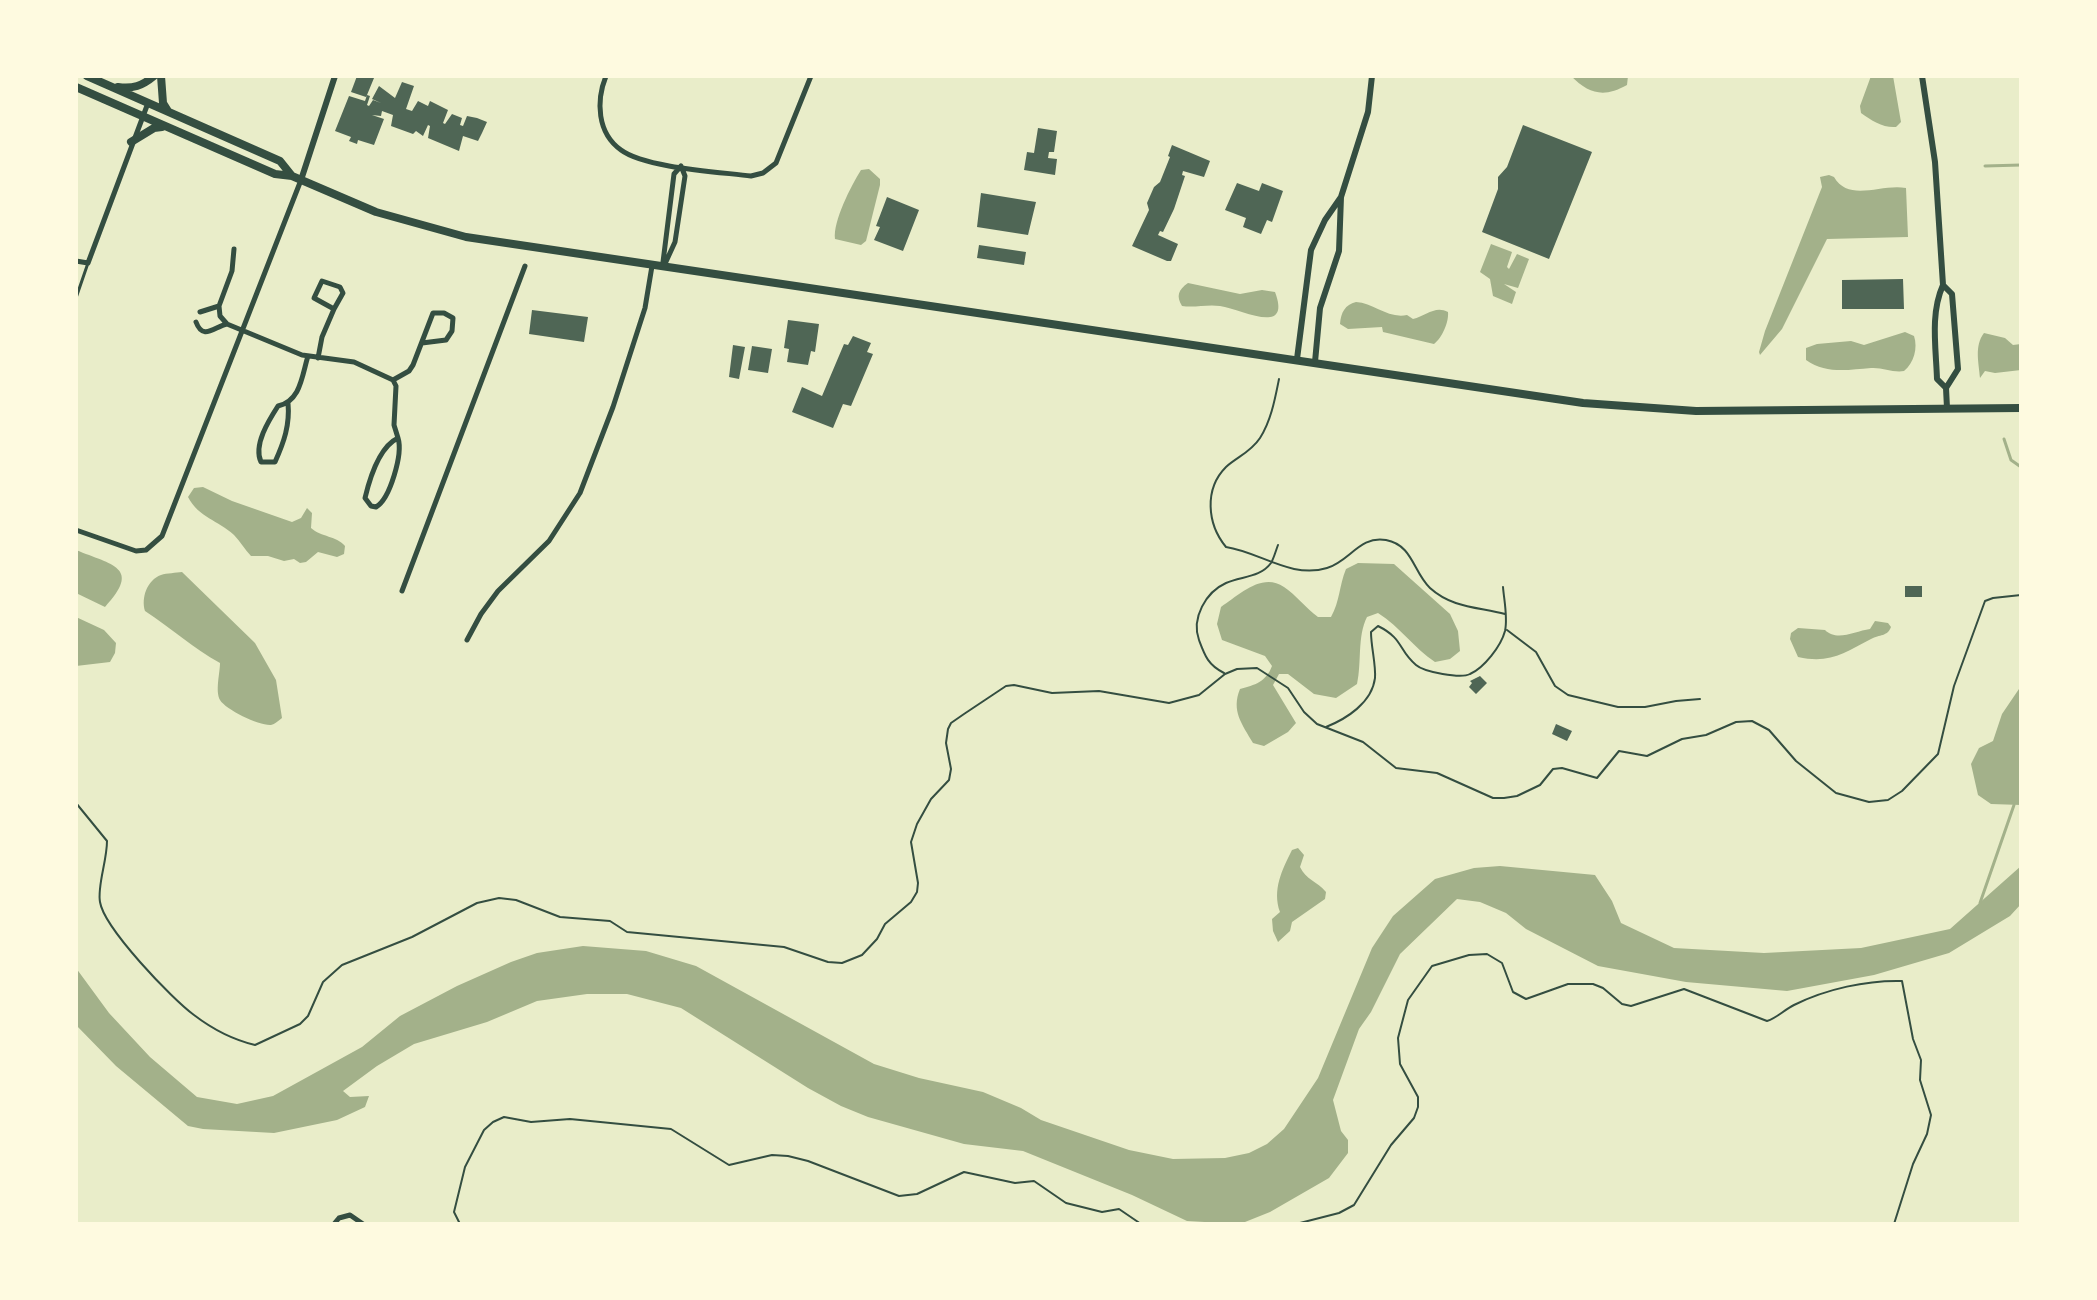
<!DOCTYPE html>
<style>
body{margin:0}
#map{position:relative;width:2097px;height:1300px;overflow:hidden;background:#e9edc9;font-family:"Varela Round",sans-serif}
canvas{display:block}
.frame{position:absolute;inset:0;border:78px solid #fefae0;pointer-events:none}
</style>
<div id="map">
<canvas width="2097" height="1300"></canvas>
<div class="frame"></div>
</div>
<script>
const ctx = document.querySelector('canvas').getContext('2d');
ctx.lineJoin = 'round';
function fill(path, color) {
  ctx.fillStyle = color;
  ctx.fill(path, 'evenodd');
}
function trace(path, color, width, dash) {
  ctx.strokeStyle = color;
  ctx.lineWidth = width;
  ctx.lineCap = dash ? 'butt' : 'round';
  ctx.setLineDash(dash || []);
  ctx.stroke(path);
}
const water = new Path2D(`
 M1571,76H1628L1627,85C1604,98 1589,94 1571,76Z
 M1871,76H1893L1901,122L1896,127C1883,128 1872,121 1861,113L1860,106Z
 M869,169L880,179V185L866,241L861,245L835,239C833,221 851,186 861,170Z
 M1829,175L1834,177C1849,203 1882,183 1906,188L1908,237L1827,239L1782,329L1760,355L1759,352L1765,331L1822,187L1820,177Z
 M1491,244L1512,252L1507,267L1509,269L1517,254L1529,259L1518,288L1504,284L1516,292L1512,304L1493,296L1490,279L1480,272Z
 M1188,283L1240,294L1262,290L1275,292C1292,337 1241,309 1220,306C1207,304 1195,308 1182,306C1176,296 1178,290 1188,283Z
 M1356,302C1374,303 1388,319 1407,315L1413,319C1426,316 1435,305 1448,312C1449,322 1442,338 1434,344L1383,332L1382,327L1348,329L1340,324C1341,312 1345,305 1356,302Z
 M1905,332L1914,336C1918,348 1914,363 1904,371C1893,373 1882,367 1871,368C1847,370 1826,374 1806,360V348L1817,344L1851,341L1864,345Z
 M1984,333L2005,338L2013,345L2021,344V370L1995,373L1985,371L1980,378C1979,363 1974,346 1984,333Z
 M203,487L232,501L292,522L301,518L307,508L312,513L311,528C321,537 337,536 345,546L344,554L337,557L318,552L306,562L300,563L294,559L284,561L268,556H251C245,550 240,541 234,535C218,520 199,518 188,497L194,488Z
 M76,550C112,565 142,567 105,607L76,593Z
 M1358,563L1394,564L1450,614L1458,631L1460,651L1450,659L1435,662C1414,648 1400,627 1378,613L1367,617C1357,637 1362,662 1357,684L1336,698L1314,694L1288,674H1279L1273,685L1296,723L1288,732L1264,746L1253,743C1242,724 1231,711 1240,689C1255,685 1266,682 1272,666L1265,656L1222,640L1217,624L1221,607C1239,595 1262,572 1284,587C1296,595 1306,608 1318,617H1331C1340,601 1339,586 1346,569Z
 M182,572L255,643L276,680L282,718C278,721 275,724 271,725C260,726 226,710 220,700C215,691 220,673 220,663C193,648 171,628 145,611C141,598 147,580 161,575C167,573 176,573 182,572Z
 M76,617L104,630L116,643L115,653L110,662L76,666Z
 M1875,621L1888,623L1891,627C1887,637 1880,634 1871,639C1844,653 1830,664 1798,657L1790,639L1791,633L1798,628L1825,630C1837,642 1855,631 1870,629Z
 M2021,686V805L1991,804L1978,795L1971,764L1979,748L1993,741L2002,714Z
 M1298,848L1304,855L1300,867C1306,880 1317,881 1326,892L1325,899L1292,922L1290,931L1278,942L1273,931L1272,919L1280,912C1272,890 1282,870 1292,850Z
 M1500,866L1595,875L1612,901L1621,923L1674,948L1764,953L1861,948L1950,929L2021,866V904L2010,916L1949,953L1874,975L1787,991L1686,982L1598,966L1526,929L1506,913L1480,902L1457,899L1400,954L1371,1012L1359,1029L1333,1100L1341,1131L1348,1140V1153L1329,1178L1270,1212L1240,1224L1187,1221L1132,1195L1023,1151L964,1144L868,1117L841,1106L808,1088L681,1008L627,994H587L537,1001L487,1022L414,1044L377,1066L343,1091L350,1097L369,1096L365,1107L337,1120L274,1133L203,1129L188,1126L116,1066L76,1025V968L109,1013L150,1057L197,1097L237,1104L273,1096L362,1047L400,1016L457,986L511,962L537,953L583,946L646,951L696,966L874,1064L919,1078L983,1092L1021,1108L1041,1120L1129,1150L1173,1159L1225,1158L1249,1153L1267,1144L1284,1129L1318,1078L1372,948L1393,916L1435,879L1474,868Z`);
const stream = new Path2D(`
 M1985,166L2021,165
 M2004,439L2011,460L2021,467
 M1980,903L2014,805`);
const building = new Path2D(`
 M357,76L374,78L367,95L370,96L367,105L369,106L373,100L381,103L372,99L379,86L395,98L402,82L414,86L406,109L412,111L418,101L428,106L430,101L448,110L443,123L445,124L452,114L462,118L460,125L463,126L467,116L477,118L487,122L482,133L478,141L463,136L459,151L428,138L430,126L428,125L423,136L416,131L413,134L391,126L393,115L382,111L381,116L372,115L384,119L374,145L358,140L357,144L349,141L351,137L335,131L349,96L365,101L367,95L366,97L351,92Z
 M1523,125L1592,152L1549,259L1482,232L1498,189V177L1507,167Z
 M1038,128L1057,131L1054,152H1049L1048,158L1057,159L1055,175L1024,170L1027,152L1034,153Z
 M1172,145L1210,161L1204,177L1183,171L1182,175L1185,176L1174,209L1163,232L1160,231L1158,235L1178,244L1171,261H1167L1132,246L1149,210L1147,203L1154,187L1160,182L1170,157L1168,156Z
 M1237,183L1259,191L1262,183L1283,191L1272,222L1267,220L1261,234L1243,227L1246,218L1225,210Z
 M981,193L1036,202L1028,235L977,227Z
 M887,197L919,210L903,251L874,240L880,227L876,226Z
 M979,245L1026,252L1024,265L977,258Z
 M1903,279L1904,309H1842V280Z
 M532,310L588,317L584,342L529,334Z
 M788,320L819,324L815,352L811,351L808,365L787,362L789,349L784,348Z
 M853,336L871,343L867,352L873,354L851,406L843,404L833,428L792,412L802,387L822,396L844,344L848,345Z
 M733,345L745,347L739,379L729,377Z
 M752,346L772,349L768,373L748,370Z
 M1905,586H1922V597H1905Z
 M1480,676L1487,683L1476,694L1469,687L1472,683L1470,681Z
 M1556,724L1572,731L1567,741L1552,734Z`);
const path = new Path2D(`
 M1279,379C1275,399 1271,421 1260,438C1251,452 1237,457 1226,467C1204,489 1207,524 1226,547C1260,552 1291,579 1327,568C1349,562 1360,535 1386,540C1413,545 1413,572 1430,588C1452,608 1478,607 1505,614
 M1507,630L1536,652L1555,686L1568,695L1618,707H1645L1676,701L1700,699
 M1224,673C1208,665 1205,656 1199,640C1191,618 1206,592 1226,583C1241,576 1260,578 1271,563C1274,558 1276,550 1278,545
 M1326,727C1346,719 1372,703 1375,678C1376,664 1371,647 1371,632L1378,626C1404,639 1398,650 1416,665C1424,672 1461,679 1470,674C1484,668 1501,646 1505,631C1508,618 1504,600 1503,587
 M76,803L107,841C107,861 97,886 100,902C104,928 172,999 194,1015C211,1028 234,1040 255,1045L300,1024L308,1016L323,982L342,965L412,937L477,903L499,898L516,900L560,917L610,921L627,932L784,947L828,962L842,963L862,955L877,939L885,924L911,902L917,892L918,883L911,842L917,824L931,799L949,780L951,769L946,743L948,729L951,723L964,714L1006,686L1014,685L1052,693L1099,691L1169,703L1199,695L1225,674L1237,669L1257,668L1288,688L1304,712L1317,724L1363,742L1396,768L1437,773L1493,798H1504L1517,796L1540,785L1553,769L1562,768L1597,778L1619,751L1647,756L1682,739L1706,735L1736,722L1752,721L1769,730L1796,761L1836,793L1869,802L1888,800L1902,791L1938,754L1954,686L1985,601L1993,598L2021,595
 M460,1224L454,1212L465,1167L484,1130L493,1122L504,1117L531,1122L570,1119L671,1129L729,1165L772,1155L788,1156L808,1161L899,1196L917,1194L964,1172L1015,1183L1034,1181L1066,1203L1102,1212L1119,1209L1141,1224
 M1296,1224L1339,1213L1354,1205L1391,1145L1414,1118L1418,1107V1097L1400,1064L1398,1038L1408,1000L1432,966L1469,955L1487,954L1502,963L1513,992L1526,999L1568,984H1593L1603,988L1622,1004L1631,1006L1684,989L1767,1021C1777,1018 1784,1010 1794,1005C1826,989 1867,980 1902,981L1913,1039L1921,1060L1920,1080L1931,1115L1927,1134L1913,1164L1894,1224`);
const service = new Path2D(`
 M76,298L88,263`);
const minor = new Path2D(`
 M606,76C596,101 597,133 621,150C645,168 720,172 751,176L763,173L776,163L811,76
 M76,261L88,263L148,103
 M663,262L674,174L681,166
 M664,266L675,242L685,176L681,166
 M219,306L220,316L227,324
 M200,312L219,306L232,271L234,249
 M196,322C203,341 214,327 227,324L302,355L354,362L393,380
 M318,358L322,337L334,309L314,298L322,281L340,287L343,293L334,309
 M393,380L396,386L394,425L398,438C379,447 370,477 365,498L371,506L376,507C390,499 403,454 398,438
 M393,380L409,371L413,365L433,313H444L453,318L452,331L446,340L422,343
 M288,403C290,425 284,442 275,462H261C253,445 269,420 278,406C301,401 302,375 308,356
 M76,530L136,551L146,550L162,536L301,180
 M402,591L525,266
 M467,640L481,614L498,591L549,541L580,493L613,407L645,308L652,266
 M334,1224L339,1218L350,1215L363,1224`);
const tertiary = new Path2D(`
 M1922,76L1935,162L1943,285
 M301,180L335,76
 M1297,359L1311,250L1325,220L1341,197
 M1315,362L1320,308L1339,251L1341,197L1368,112L1372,76
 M1946,388L1937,379C1936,348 1930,314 1943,285L1952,294L1958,369L1946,388L1947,408`);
const primary = new Path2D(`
 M87,76L280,161L292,176
 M161,76L163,103L168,111
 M76,87L275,174L292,176L376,212L466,237L1583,403L1696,411L2021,408
 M118,87C133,89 142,86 154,76
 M131,142L154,128L162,127`);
fill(water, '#a3b18a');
trace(stream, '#a3b18a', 3);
fill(building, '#4f6655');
trace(path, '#344e41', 2);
trace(service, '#344e41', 3);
trace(minor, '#344e41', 5);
trace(tertiary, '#344e41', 6);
trace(primary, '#344e41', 8);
</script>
